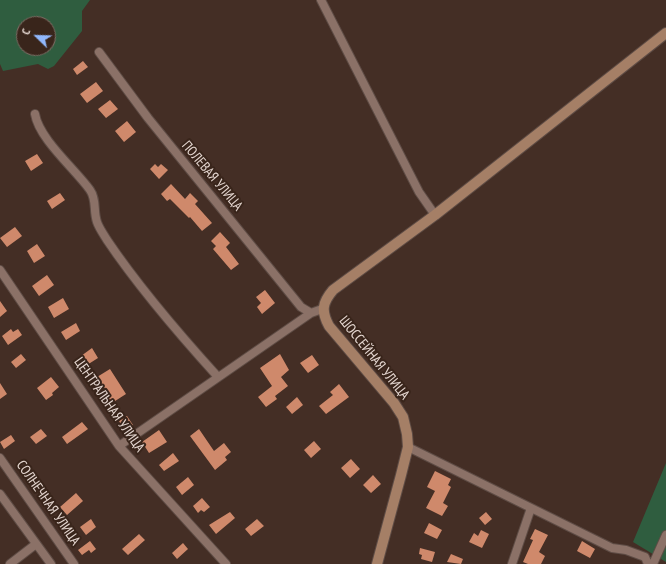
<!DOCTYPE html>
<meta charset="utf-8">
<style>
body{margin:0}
#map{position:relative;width:666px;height:564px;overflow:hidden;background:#442e25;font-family:"PT Sans Narrow",sans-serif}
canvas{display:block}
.north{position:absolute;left:16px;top:16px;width:40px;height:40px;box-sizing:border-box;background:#39251b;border:1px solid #7e6c64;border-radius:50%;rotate:293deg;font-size:11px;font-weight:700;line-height:16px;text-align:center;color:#e5d7d1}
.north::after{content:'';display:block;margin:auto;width:14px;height:18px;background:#91b8fd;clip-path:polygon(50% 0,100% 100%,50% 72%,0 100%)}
</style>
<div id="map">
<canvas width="666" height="564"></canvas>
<div class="north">С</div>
</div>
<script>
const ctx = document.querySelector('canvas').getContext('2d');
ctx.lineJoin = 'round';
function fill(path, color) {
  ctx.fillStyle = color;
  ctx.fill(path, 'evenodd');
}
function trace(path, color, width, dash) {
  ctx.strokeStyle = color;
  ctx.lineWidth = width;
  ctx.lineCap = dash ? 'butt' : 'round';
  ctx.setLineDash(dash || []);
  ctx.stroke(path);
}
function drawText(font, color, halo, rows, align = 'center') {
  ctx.font = font + ' "PT Sans Narrow",sans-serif';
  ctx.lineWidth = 4;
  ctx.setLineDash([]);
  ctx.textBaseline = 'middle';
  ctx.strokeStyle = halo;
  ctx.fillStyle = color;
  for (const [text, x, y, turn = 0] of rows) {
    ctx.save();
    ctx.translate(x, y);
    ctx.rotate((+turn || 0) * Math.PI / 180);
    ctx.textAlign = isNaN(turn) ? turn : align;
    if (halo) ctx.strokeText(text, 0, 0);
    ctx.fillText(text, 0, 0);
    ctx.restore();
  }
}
const green = new Path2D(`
 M0,0H90L82,11V31L54,66L48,69L38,64L3,71L0,64ZM24,24H48V48H24Z
 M666,463V562L633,542Z`);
const building = new Path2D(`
 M83,61L88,67L77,75L73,69Z
 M96,82L103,91L87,103L80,94Z
 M110,100L118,109L106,118L98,109Z
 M127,121L136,132L124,142L115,131Z
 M37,154L43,163L31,171L25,161Z
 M155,164L158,167L161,164L168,170L159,179L150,169Z
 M171,184L185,199L190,193L198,201L195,204L212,223L202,231L190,217L189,218L170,199L167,201L161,194Z
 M60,193L65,200L52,209L47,201Z
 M15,227L22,236L7,247L0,238Z
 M220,232L230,243L226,247L239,264L231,270L213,249L216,246L211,241Z
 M37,244L45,256L34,263L27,251Z
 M47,275L54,285L39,296L32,286Z
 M265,290L275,303L262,314L257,307L261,303L256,297Z
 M63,298L69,309L54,318L48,307Z
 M0,301L7,311L0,317Z
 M76,323L80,331L66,340L61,332Z
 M11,329L13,332L18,329L22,335L8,345L2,336Z
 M92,348L98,358L87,365L81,356Z
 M21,354L26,360L16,368L11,362Z
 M280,354L289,370L281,377L288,386L275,396L277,399L266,407L258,397L272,386L260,368Z
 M312,355L319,365L308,373L300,363Z
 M110,369L126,394L112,403L106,395L108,393L97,377Z
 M51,377L59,387L52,393L53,395L46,400L37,388Z
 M0,383L7,394L0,399Z
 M339,384L349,397L326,414L319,406L333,395L330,392Z
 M297,397L303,405L292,414L286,407Z
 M127,416L133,425L124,430L119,421Z
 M82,422L88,429L67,444L62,437Z
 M41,429L47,436L36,444L30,437Z
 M199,429L214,451L224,443L231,452L225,457L227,460L215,470L190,436Z
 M159,430L167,442L149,453L142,442Z
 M11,435L15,441L4,449L0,442Z
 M314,441L321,449L311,458L304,450Z
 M173,453L179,461L164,471L159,465Z
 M351,459L360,469L350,478L341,468Z
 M435,471L451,479L448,485L451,487L443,503L448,506L442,516L426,508L435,491L427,487Z
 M373,475L381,484L371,493L363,485Z
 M188,477L194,485L182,495L176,487Z
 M76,493L83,501L67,515L60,507Z
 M202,498L210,507L204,512L201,510L198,513L193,506Z
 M230,512L235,518L216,534L209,525Z
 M486,512L492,519L485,525L479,518Z
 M91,519L96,527L86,535L80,527Z
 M257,519L264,526L251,536L245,529Z
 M429,523L442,530L437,539L424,533Z
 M535,529L548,535L539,552L545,556L541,564H528L523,562L533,540L530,539Z
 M481,530L489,534L482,548L469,542L474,533L478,536Z
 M139,534L145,540L128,555L122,549Z
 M90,541L96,549L91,553L89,550L82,555L78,550Z
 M582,541L595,549L590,558L577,551Z
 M183,543L188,549L177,559L172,553Z
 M420,548L435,552L432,562L421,559L422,555L419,554Z
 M451,554L463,559L461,564L447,562Z`);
const minor = new Path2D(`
 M321,0L419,192L435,215
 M99,52L148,118L301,307L311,313
 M35,114C39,139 75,169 90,190C97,200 93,210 97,222C99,228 104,235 107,240C140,289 179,334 218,377
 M0,270L119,446L226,564
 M119,446L311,313L322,309
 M408,447L612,548L626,550L645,557L648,564
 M0,458L74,564
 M0,494L51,564
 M10,564L36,544
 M512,564L531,508
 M653,564L666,535`);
const secondary = new Path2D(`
 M377,564L401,475L408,447L407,434L403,417L394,403L329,326C321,311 322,303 333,290L435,215L666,33`);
const streetNames = [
 ["ПОЛЕВАЯ УЛИЦА",212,176,50],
 ["ШОССЕЙНАЯ УЛИЦА",374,358,51],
 ["ЦЕНТРАЛЬНАЯ УЛИЦА",109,405,55],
 ["СОЛНЕЧНАЯ УЛИЦА",48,503,55]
];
fill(green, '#2f5d3f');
fill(building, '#cf896b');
trace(minor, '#5e4c45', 10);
trace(secondary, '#5e4c45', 12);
trace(minor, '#8b7167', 8);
trace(secondary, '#a57f66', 10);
drawText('14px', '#e5d7d1', '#39251b', streetNames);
</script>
